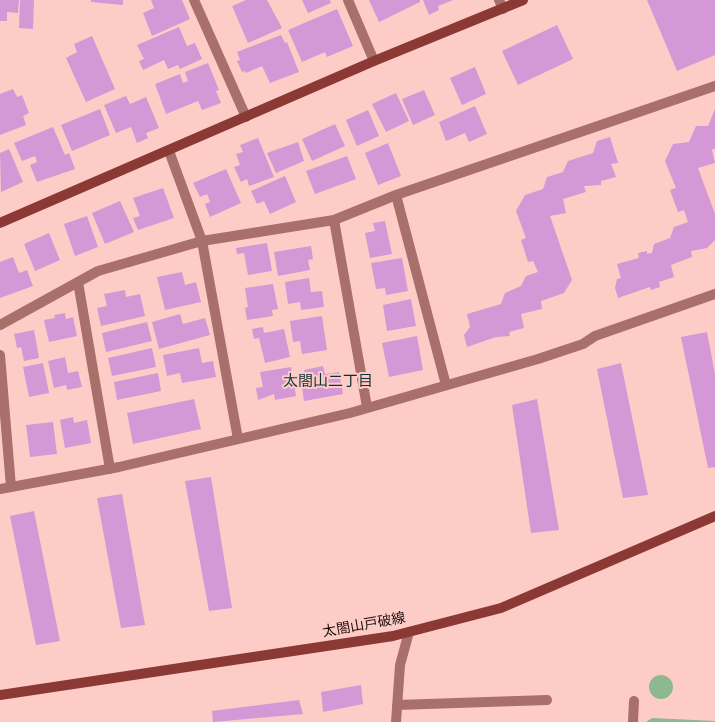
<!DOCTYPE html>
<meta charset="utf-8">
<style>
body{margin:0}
canvas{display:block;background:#feccc7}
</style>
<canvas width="715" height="722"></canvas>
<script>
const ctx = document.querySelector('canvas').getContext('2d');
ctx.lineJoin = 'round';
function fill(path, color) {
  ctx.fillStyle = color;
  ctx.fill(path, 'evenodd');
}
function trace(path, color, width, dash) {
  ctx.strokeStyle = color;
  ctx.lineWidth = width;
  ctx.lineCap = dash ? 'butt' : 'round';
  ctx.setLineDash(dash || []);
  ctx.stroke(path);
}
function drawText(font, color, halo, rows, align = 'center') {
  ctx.font = font + ' Quicksand,"Noto Sans JP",sans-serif';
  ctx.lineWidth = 4;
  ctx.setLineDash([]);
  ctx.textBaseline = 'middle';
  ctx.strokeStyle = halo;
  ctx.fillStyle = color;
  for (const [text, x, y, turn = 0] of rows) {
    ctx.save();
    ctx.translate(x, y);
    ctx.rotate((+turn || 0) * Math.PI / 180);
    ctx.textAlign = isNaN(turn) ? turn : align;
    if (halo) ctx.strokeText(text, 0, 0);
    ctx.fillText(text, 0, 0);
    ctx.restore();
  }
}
const green = new Path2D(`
 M649 687a12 12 0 1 1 24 0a12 12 0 1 1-24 0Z
 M652,718L715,721V722H646Z`);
const building = new Path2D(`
 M0,0H19L18,13L7,12V21H0Z
 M20,0H34L33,29L19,28Z
 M91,0H123V5L91,2Z
 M151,0H182L190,19L152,36L143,13L154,8Z
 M246,0H267L282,28L248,43L232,6Z
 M302,0H330L331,3L308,13Z
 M369,0H420V2L379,22Z
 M423,0H453L438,6L439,10L429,15Z
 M647,0H715V55L677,71Z
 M337,9L353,46L327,57L325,52L302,62L288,30Z
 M557,25L573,59L518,85L502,51Z
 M179,27L187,46L195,43L202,59L180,69L178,65L168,69L164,60L143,70L139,61L144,59L137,45Z
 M281,35L285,43L287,42L299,72L270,83L262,66L246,73L245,71L242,72L237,61L240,60L237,52Z
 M92,36L115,89L86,102L66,58L77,52L74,44Z
 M208,63L219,90L216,91L221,103L202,110L198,101L166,114L155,84L180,74L183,83L188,81L185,72Z
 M475,67L486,94L462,105L450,78Z
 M13,89L17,97L22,95L29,113L23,116L26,125L0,135V94Z
 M424,90L435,115L413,125L402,99Z
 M396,93L409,121L386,132L372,104Z
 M126,96L130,104L146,97L159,128L146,133L148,138L137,143L131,127L116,133L104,105Z
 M475,106L487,134L469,142L465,133L446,141L439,122Z
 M100,109L110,135L72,151L61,125Z
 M715,109V148L712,150L715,163L698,168L715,214V240L707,248L691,251L692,257L671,265L674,277L659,282L660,287L651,290L650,287L618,298L615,288L617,279L621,278L617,264L639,258L638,253L647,251V254L652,253L654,244L670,238L674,227L688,222L684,210L678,212L670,190L676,188L665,161L673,144L689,142L696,126H708Z
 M368,110L379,136L357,146L346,120Z
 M335,124L345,146L312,161L302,139Z
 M53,127L65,155L69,153L75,169L37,182L30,165L37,162L35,156L22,161L14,143Z
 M610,137L618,163L611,164L616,177L601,181V185L584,186L586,192L563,199L566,213L550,216L572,280L564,293L541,301L542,309L521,314L524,328L509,332L510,336L496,337L467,347L464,335L470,327L467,314L501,304L505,293L521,286L526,276L538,272L533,261L528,262L521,240L526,238L516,211L525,195L543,189L547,177L563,172L568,161L593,153L597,141Z
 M258,138L274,177L249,186L247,179L241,182L234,167L240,165L236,154L243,152L240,145Z
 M298,142L304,161L276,173L267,153Z
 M388,143L401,176L378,185L365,153Z
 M9,149L23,182L1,192L0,153Z
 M347,156L356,179L315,194L306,171Z
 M226,169L241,203L210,217L205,204L210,202L207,194L200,197L193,183Z
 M285,176L296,202L270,214L264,201L257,204L251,191Z
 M163,188L174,218L138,230L133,218L140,216L133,198Z
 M120,201L134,232L105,244L92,213Z
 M87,216L98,247L75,256L64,224Z
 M385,221L392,254L370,258L365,233L375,231L373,223Z
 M49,233L60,260L35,271L24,244Z
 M267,243L272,271L248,275L244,253L237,254L236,248Z
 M311,246L313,259L308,260L310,270L278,276L274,252Z
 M13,257L19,273L27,270L33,286L0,298V262Z
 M402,258L408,291L386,295L385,288L376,289L371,263Z
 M182,272L185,285L196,282L201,302L165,310L157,277Z
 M309,278L311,292L322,291L324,307L301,310L300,302L288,304L285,282Z
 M273,284L278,309L272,310L273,316L247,320L245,308L248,307L245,288Z
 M125,290L126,297L140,294L145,316L101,326L97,308L107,306L104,294Z
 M411,299L416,326L387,331L383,305Z
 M65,313L66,319L73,317L77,336L49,342L44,320L55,318L54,315Z
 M180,314L183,324L205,318L210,335L159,349L152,322Z
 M322,316L327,350L302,354L300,341L293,342L290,321Z
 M147,322L152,341L106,352L102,333Z
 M263,327L264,333L284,329L290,357L265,363L259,338L254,339L252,329Z
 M34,330L39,358L24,361L21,347L17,348L14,334Z
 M707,332L715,374V467L708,468L681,337Z
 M417,336L423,370L389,377L382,343Z
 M152,348L156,367L112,376L108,358Z
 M199,348L202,363L213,361L216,377L182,383L180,373L167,376L163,355Z
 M65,357L68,373L78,371L82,387L67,390L66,385L54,388L48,361Z
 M43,363L49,393L29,397L23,367Z
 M621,363L648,495L623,498L597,369Z
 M323,366L325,374L339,372L343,394L304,401L301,380H306L304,370Z
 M291,367L296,396L275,400L274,394L258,400L256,388L263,387L260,372Z
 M158,373L161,391L117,400L114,382Z
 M194,399L201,429L133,444L127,413Z
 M537,399L559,530L531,533L512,405Z
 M73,417L74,423L87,420L91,443L65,448L60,420Z
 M53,422L57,454L30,457L26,425Z
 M211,477L232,608L209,611L185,481Z
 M122,494L145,625L121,628L97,498Z
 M34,511L60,641L36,645L10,516Z
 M361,685L363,704L323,712L321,692Z
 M299,700L303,714L213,722L212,711Z`);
const lane = new Path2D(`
 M397,705L547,700
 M396,722L400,665L409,632`);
const street = new Path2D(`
 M194,0L246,117
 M348,0L374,61
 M499,0L503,9
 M334,220L367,407
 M0,325L78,282
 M0,355L11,487
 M446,385L396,195L715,86
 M238,439L202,241L334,220L396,195
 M110,469L78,282L98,271L202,241L169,151
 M0,489L119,467L350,413L538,359L583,344L595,336L715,294
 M633,722L634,701`);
const secondary = new Path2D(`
 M0,223L374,61L523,0
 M0,695L393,636L501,608L715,516`);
const streetNames = [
 ["太閤山戸破線",364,625,-10]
];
const neighbourhoodNames = [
 ["太閤山二丁目",328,381]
];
fill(green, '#8eb88f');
fill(building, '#d398d5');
trace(lane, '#a96f6a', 10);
trace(street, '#a96f6a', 10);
trace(secondary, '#8b3935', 10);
drawText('14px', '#1c0c0b', '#feccc7', streetNames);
drawText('15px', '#0d3034', '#feccc7', neighbourhoodNames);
</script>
